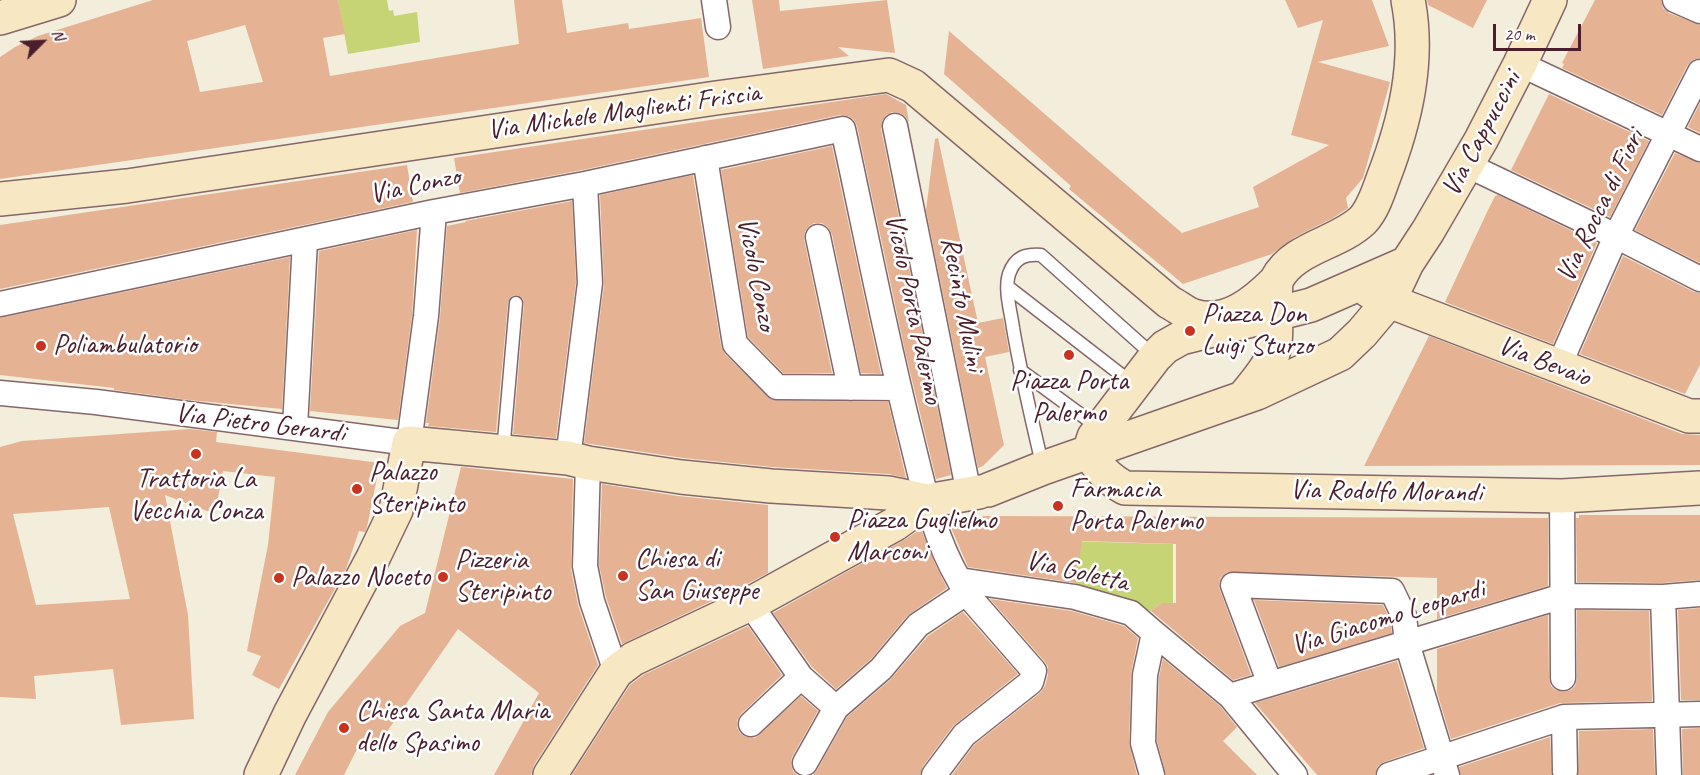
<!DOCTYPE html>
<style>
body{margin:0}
#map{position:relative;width:1700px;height:775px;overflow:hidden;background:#f2eedb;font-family:Caveat,sans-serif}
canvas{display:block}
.north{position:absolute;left:12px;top:12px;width:60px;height:60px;-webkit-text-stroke:4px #fff;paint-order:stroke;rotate:66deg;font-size:16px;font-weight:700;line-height:24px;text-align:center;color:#4a1f2b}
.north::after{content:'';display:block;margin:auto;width:21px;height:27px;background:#4a1f2b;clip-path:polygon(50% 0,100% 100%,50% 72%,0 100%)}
.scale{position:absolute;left:1493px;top:24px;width:88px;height:27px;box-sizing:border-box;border:3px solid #4a1f2b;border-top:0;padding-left:8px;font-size:18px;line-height:21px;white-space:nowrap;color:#4a1f2b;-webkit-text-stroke:4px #fff;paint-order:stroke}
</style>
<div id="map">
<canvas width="1700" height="775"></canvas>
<div class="north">N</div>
<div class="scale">20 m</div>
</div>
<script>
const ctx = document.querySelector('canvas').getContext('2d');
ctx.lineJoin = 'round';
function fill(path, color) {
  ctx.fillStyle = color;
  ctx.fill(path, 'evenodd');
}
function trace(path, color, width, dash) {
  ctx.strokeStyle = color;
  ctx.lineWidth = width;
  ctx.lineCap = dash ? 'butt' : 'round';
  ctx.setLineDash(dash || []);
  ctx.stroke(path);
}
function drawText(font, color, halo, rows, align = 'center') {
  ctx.font = font + ' Caveat,sans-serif';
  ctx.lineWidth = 5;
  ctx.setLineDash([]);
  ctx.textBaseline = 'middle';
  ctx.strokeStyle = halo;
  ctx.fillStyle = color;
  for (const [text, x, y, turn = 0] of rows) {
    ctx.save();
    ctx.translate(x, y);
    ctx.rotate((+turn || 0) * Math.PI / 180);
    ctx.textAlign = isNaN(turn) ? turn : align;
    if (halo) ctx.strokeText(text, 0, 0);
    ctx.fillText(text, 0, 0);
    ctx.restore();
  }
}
const green = new Path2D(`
 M338,0H387L389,11L393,10L394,16L417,12L420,42L348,54Z
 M1063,541L1173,544V603H1161L1151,611L1075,590L1076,581Z`);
const building = new Path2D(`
 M153,0H338L345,34L323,38L330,76L519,44L514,0H562L567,33L628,23L629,29L701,18L709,77L0,179V57L15,47L38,36ZM245,25L263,82L200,92L187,41Z
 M752,0H779L780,11L887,0L895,53L838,47L849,56L763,69Z
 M1285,0H1372L1389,46L1318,62L1390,82L1363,178L1346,198L1348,208L1333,218L1295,237L1272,254L1183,284L1069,189L1071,186L944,74L949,31L1182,233L1259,207L1253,187L1329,145L1291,135L1323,20L1298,28Z
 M1427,0H1487L1473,28L1428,5Z
 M1595,0H1661L1663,8L1669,13L1700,25V58L1693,60L1687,66L1662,115L1562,68L1564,64L1562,63Z
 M886,94L906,105L909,122L905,116L900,113L892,112L886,115L882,121L881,129L951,475L936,479L905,351L857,126L854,120L848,116L840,115L582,170L460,193L454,158Z
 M1549,94L1649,141L1610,217L1511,170Z
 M1700,103V133L1688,127Z
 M938,138L978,323L1003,318L1009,352L985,357L1004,445L983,466L978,468L926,210L935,139Z
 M832,146L869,320L881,374L861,373L832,234L828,227L822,223H814L809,226L805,232L804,239L832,373H783L748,337L721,170Z
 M1675,153L1700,163V263L1635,230Z
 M407,165L413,202L0,289V225Z
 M693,175L721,346L725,354L772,400L888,402L906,478L889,474L772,467L683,458L584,443L604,285L600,195Z
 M1498,195L1597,243L1553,344L1445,302L1488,210L1495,196Z
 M572,201L576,282L556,438L513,434L524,304L523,299L517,295L512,296L508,302L496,432L428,426L429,423H426L440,318L447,226L466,222L465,221Z
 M417,230L412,315L398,420L310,411L319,251Z
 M1623,256L1694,292L1700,293V365L1685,394L1580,354Z
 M290,257L282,409L189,400L114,390V388L0,375V318Z
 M1429,336L1682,434L1700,435V465L1364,466Z
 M190,429L217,432L216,442L380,463L367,527L365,532L359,531L346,569L279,689L252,675L261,656L247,651L268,545L275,477L223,471L215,514L165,495L188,615L194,719L121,725L113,669L34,676L36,699L0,697V447L22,441ZM109,507L130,599L36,605L13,514Z
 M461,467L573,479L571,569L578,605L598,665L534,765L531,775H494L539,693L458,629L377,746L362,739L344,775H295L328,712L400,626L425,613Z
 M602,484L678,496L768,505V573L741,587L622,644L606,597L599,565Z
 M1579,515H1700V580L1662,583L1577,582L1576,518H1579Z
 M985,516L1548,518V586L1437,619V578L1227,572L1221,577L1219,584L1220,590L1251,675L1233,680L1151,611L1161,603H1176V544L1082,541L1076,583L968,567L949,523Z
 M921,529L937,568L947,588L907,616L871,659L836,689L812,667L773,613L904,540Z
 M990,599L1072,611L1124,626L1138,638L1131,674L1129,743L1137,775H952L974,745L1040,693L1045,686L1048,675V667L1045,662Z
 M1254,600L1383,605L1390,620L1392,633L1279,667Z
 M1700,608V700H1681L1678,610Z
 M1577,610L1649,611L1652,701L1560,703L1451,739L1437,692V649L1548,615L1549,679L1551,686L1555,690L1564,692L1571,690L1575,686L1577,679Z
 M963,612L1018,674L953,726L923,766L920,775H813L817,770L847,717L890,680L928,636Z
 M748,626L782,675L741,714L737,720V728L740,733L746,737L755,738L801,696L818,711L792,757L791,764L793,771L797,775H572L630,685L643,675Z
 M1163,659L1220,706L1237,727L1223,741L1257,775H1166L1157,741L1159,677Z
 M1397,661L1424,748L1384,762L1378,766L1375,775H1317L1255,703Z
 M1700,728V775H1683L1682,729Z
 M1653,729L1655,775H1578L1579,731Z
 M1550,737L1552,775H1461L1459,767Z`);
const lane = new Path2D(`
 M1008,287L1133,384
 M1020,370L1099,428
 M503,452L516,303
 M1043,468C1032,421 1021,375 1013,328C1011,312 1004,290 1009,274C1015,257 1025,254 1041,255L1154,356`);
const street = new Path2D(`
 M714,0L718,27
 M1675,0L1700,11
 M1520,64L1700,149
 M895,126L969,494
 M705,158L735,344L777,387L899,388
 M1467,165L1616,236L1700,279
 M818,237L850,388
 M0,304L434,212L585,184L843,129C865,229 884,329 909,429C922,480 932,534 959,580L1075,597L1131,613L1154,633L1145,675L1143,743L1152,775
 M1558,368L1616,236L1700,72
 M0,393L96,402L409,443L426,316L434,212
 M295,427L305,241
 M568,458L590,283L585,184
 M588,463L585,566L592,601L616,672
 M1562,496L1563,678
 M1663,597L1669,775
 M750,604L801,677L836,708
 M1154,633L1230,696L1295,775
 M1270,684L1233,585L1392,591L1404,616L1407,643L1447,775
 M1230,696L1563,596L1663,597L1700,594
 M1564,717L1565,771
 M751,724L801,677
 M805,763L836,708L881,669L918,625L966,593L959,580
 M934,775L964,735L1031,682L1034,671L966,593
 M1389,775L1564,717L1700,714`);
const secondary = new Path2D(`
 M0,18L59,0
 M0,199L127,186L716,98L889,75L913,86L1169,302C1177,306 1186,314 1194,316C1227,326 1255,302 1276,281
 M1407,263L1311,305L1181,338L1165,347L1155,357L1094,437L1089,452C1098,468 1108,479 1125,488L1562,496L1700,488
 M1369,291L1389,301L1689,416H1700
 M1243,398C1253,385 1266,372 1272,357C1278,339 1275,316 1275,297C1276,292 1275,284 1277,279C1294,247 1338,244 1363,220C1373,209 1378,193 1383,179C1405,122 1420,61 1408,0
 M988,490L1043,468L1257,393L1340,354L1362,333L1389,301L1407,263L1428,231L1481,140L1520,64L1550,0
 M261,775L290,714L373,558L396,510L409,443L568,458L588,463L681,477L771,486L888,493L927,501L979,492
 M550,775L616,672L633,659L750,604L895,524L927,501`);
const markers = [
 [1190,331,6,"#c8321e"],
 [41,346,6,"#c8321e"],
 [1069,355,6,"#c8321e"],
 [196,454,6,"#c8321e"],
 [357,489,6,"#c8321e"],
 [1058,506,6,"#c8321e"],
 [835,537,6,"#c8321e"],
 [623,576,6,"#c8321e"],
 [443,577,6,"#c8321e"],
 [279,578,6,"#c8321e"],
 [344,728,6,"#c8321e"]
];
const streetNames = [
 ["Via Michele Maglienti Friscia",624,112,-8],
 ["Via Cappuccini",1482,134,-62],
 ["Via Conzo",415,186,-12],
 ["Via Rocca di Fiori",1601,206,-64],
 ["Vicolo Conzo",756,274,79],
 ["Recinto Mulini",962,304,79],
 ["Vicolo Porta Palermo",913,309,78],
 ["Via Bevaio",1544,362,21],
 ["Via Pietro Gerardi",260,424,7],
 ["Via Rodolfo Morandi",1386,492,1],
 ["Via Goletta",1077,572,13],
 ["Via Giacomo Leopardi",1388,618,-17]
];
const poiNames = [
 ["Piazza Don",1202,315],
 ["Luigi Sturzo",1202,347],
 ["Poliambulatorio",53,346],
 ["Piazza Porta",1069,382,"center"],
 ["Palermo",1069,414,"center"],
 ["Palazzo",369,473],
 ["Steripinto",369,505],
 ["Trattoria La",196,480,"center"],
 ["Vecchia Conza",196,512,"center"],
 ["Farmacia",1070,490],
 ["Porta Palermo",1070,522],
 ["Piazza Guglielmo",847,521],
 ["Marconi",847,553],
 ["Chiesa di",635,560],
 ["San Giuseppe",635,592],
 ["Pizzeria",455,561],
 ["Steripinto",455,593],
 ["Palazzo Noceto",291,578],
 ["Chiesa Santa Maria",356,712],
 ["dello Spasimo",356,744]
];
fill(green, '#c6d476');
fill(building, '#e5b294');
trace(lane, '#856769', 15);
trace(street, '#856769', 27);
trace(secondary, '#856769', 36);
trace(lane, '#fff', 12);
trace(street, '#fff', 24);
trace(secondary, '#f7e8c3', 33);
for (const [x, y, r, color] of markers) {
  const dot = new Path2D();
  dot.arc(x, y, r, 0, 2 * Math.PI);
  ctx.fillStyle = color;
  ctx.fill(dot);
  trace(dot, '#fff', 2);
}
drawText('28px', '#4a1f2b', '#fff', streetNames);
drawText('28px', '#4a1f2b', '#fff', poiNames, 'left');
</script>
